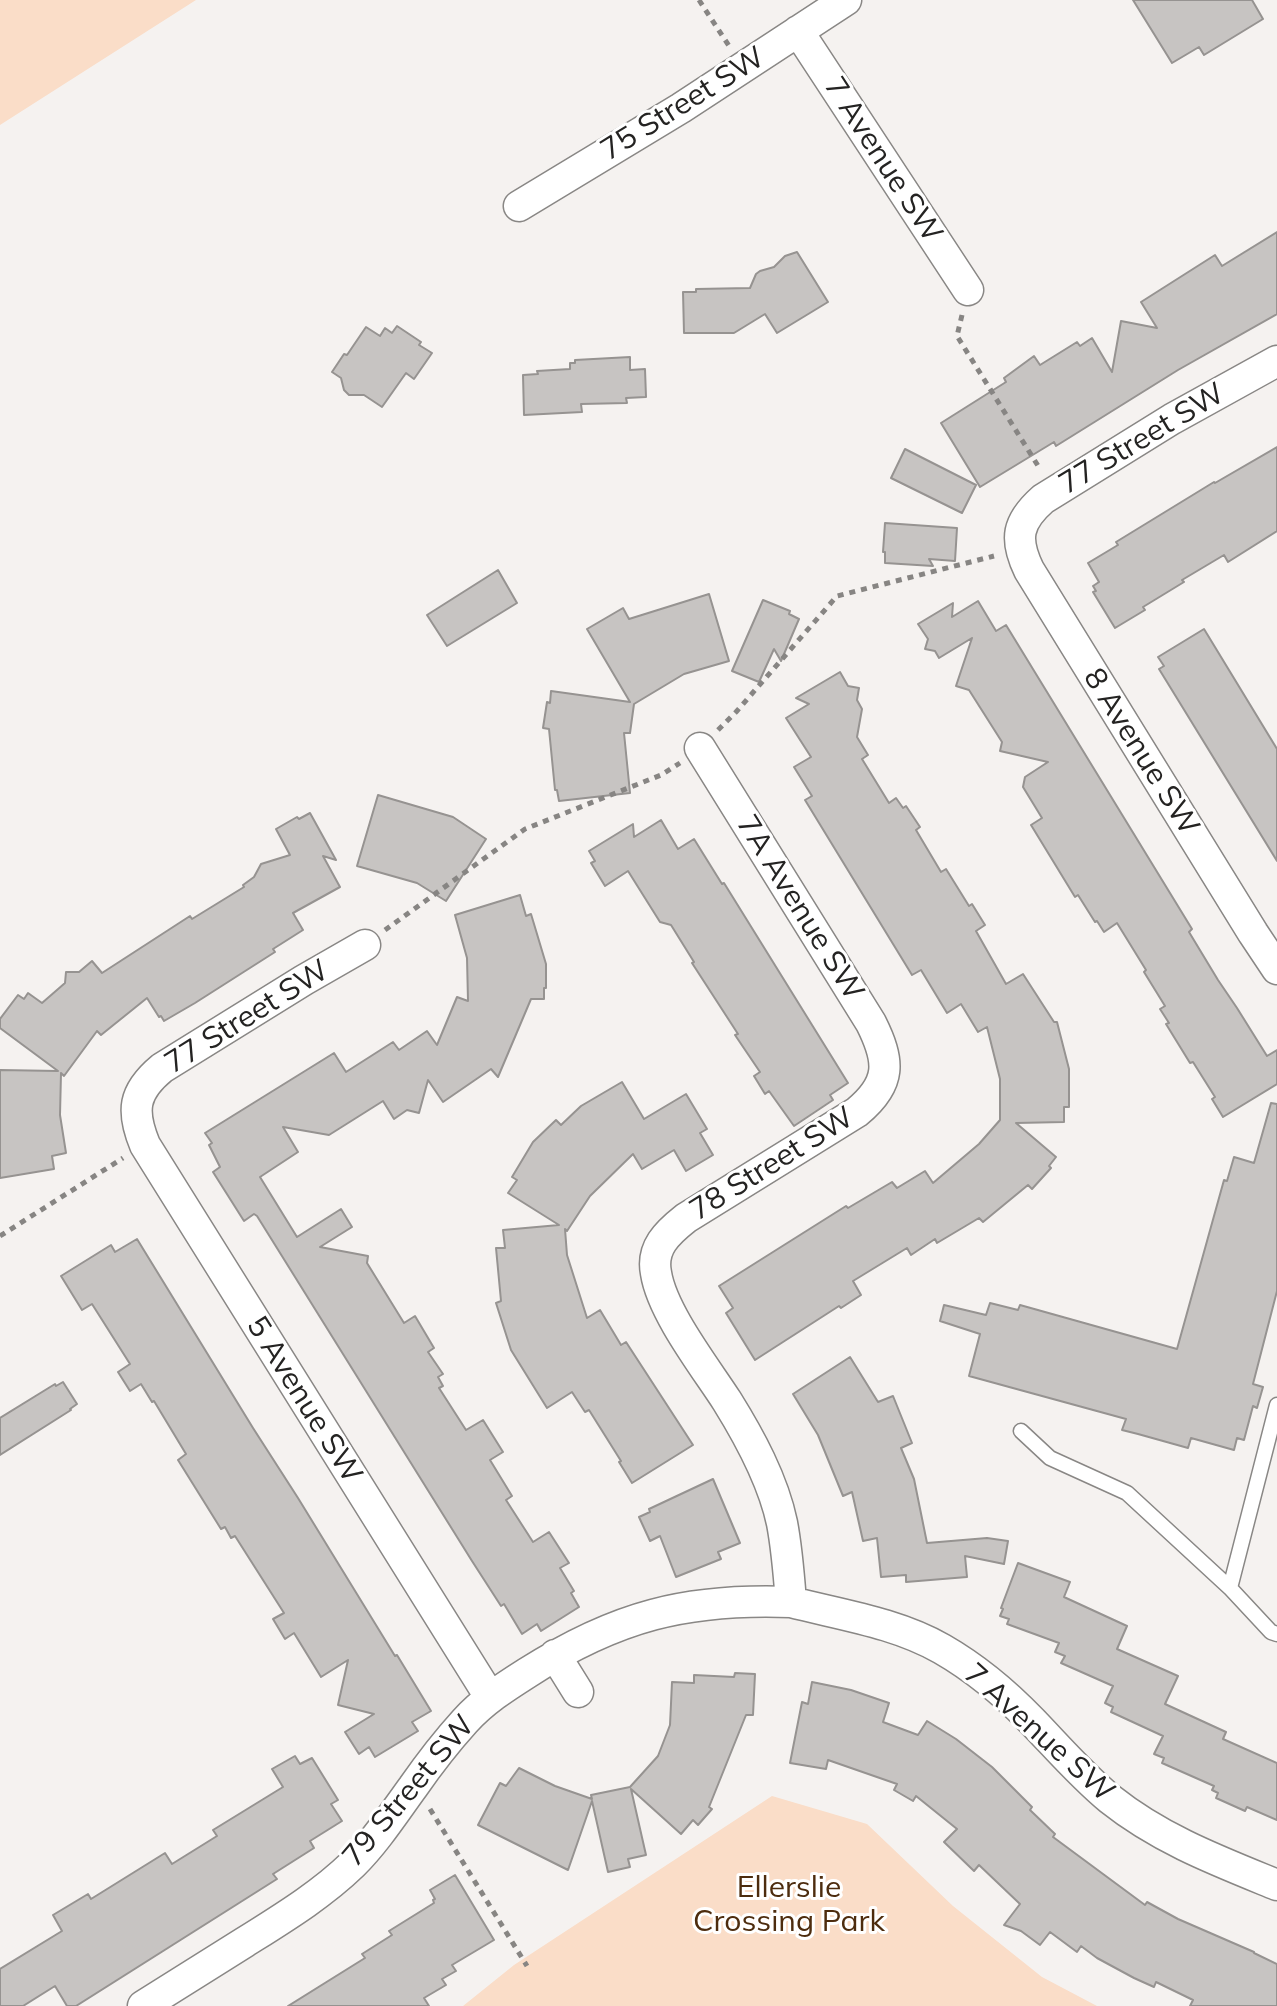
<!DOCTYPE html>
<style>
body{margin:0}
canvas{display:block;background:#f5f2f0}
</style>
<canvas width="1277" height="2006"></canvas>
<script>
const ctx = document.querySelector('canvas').getContext('2d');
ctx.lineJoin = 'round';
function fill(path, color) {
  ctx.fillStyle = color;
  ctx.fill(path, 'evenodd');
}
function trace(path, color, width, dash) {
  ctx.strokeStyle = color;
  ctx.lineWidth = width;
  ctx.lineCap = dash ? 'butt' : 'round';
  ctx.setLineDash(dash || []);
  ctx.stroke(path);
}
function drawText(font, color, halo, rows, align = 'center') {
  ctx.font = font + ' Mulish,sans-serif';
  ctx.lineWidth = 6;
  ctx.setLineDash([]);
  ctx.textBaseline = 'middle';
  ctx.strokeStyle = halo;
  ctx.fillStyle = color;
  for (const [text, x, y, turn = 0] of rows) {
    ctx.save();
    ctx.translate(x, y);
    ctx.rotate((+turn || 0) * Math.PI / 180);
    ctx.textAlign = isNaN(turn) ? turn : align;
    if (halo) ctx.strokeText(text, 0, 0);
    ctx.fillText(text, 0, 0);
    ctx.restore();
  }
}
const green = new Path2D(`
 M0,0H196L0,125Z
 M772,1796L867,1824L953,1906L1042,1977L1097,2006H463L514,1965Z`);
const building = new Path2D(`
 M1133,0H1252L1263,19L1204,55L1199,47L1172,63Z
 M1277,232V314L1178,370L1056,446L1054,442L980,487L941,423L1006,382L1004,378L1034,356L1040,365L1077,342L1080,346L1092,338L1112,372L1121,321L1157,328L1141,302L1215,255L1222,266Z
 M797,252L828,302L777,333L765,314L734,333H684L683,292H696V289L750,288L756,274L760,271L774,267L785,256Z
 M397,326L421,342L419,345L432,353L414,379L406,373L382,407L364,395H349L344,390L341,378L332,372L344,354L347,355L366,327L380,336L385,328L392,333Z
 M630,357V370L645,369L646,397L626,398L627,403L581,404L582,412L524,415L523,375L538,374L537,371L570,369V363H575V360Z
 M1277,447V531L1228,562L1224,555L1182,580L1184,582L1143,607L1145,610L1115,628L1093,592L1096,591L1093,586L1099,582L1088,563L1118,545L1116,542L1214,482L1215,483Z
 M905,449L976,485L962,513L891,478Z
 M885,523L957,528L955,561L929,559L933,566L885,563V552H883Z
 M498,570L517,603L447,646L427,615Z
 M709,594L729,661L684,674L634,704L630,733H624L630,793L559,801L557,790H555L549,729L543,728L547,702L550,703L551,691L630,702L587,629L623,608L629,619Z
 M763,600L790,611L789,614L799,619L781,661L774,649L759,682L732,671Z
 M978,601L996,631L1006,625L1192,929L1189,932L1218,980L1237,1008L1267,1056L1277,1050V1084L1223,1117L1212,1099L1215,1097L1193,1062L1190,1063L1166,1024L1169,1023L1160,1009L1165,1006L1144,972L1146,970L1117,923L1104,932L1097,921L1095,922L1078,895L1075,897L1031,825L1042,818L1023,787L1025,777L1048,762L1000,751L1002,742L969,690L956,686L972,638L939,658L935,651L925,649L928,639L918,624L953,603L952,617Z
 M1204,629L1277,749V861L1159,669L1164,666L1158,657Z
 M840,672L848,686L859,688L857,700L862,709L857,737L868,755L862,759L889,803L896,798L903,808L906,806L920,827L916,830L941,872L946,869L969,906L972,904L985,925L976,931L1006,984L1023,974L1054,1022H1057L1069,1069V1107H1064V1122L1016,1123L1056,1157L1049,1166L1051,1168L1032,1189L1028,1185L983,1222L979,1218L937,1243L935,1239L911,1255L907,1248L853,1281L861,1295L841,1308L839,1306L755,1360L726,1313L733,1308L719,1286L846,1206L848,1208L892,1182L897,1188L925,1171L933,1183L979,1144L1000,1120V1079L987,1027L978,1032L961,1004L947,1013L921,970L912,975L805,800L812,796L794,767L811,757L786,718L809,704L796,698Z
 M378,795L453,817L486,839L446,901L417,883L357,866Z
 M310,813L336,860L323,856L340,887L293,913L303,930L273,949L275,952L195,1003L164,1021L161,1016L159,1017L147,998L101,1035L97,1031L64,1076L61,1073L60,1115L66,1153L52,1156L54,1169L0,1178V1070L58,1071L0,1028V1019L18,995L24,999L28,993L42,1003L65,983L66,972H79L92,961L102,973L190,916L192,919L244,887L243,885L254,877L261,864L290,855L276,829L297,817L299,819Z
 M661,820L678,849L694,839L722,884L724,883L848,1083L830,1095L833,1100L794,1126L769,1091L765,1094L754,1076L760,1072L735,1035L738,1034L692,963L694,962L671,925L660,922L628,871L605,886L591,863L595,861L589,851L633,824L634,837Z
 M520,895L526,916L531,914L546,964V988H544V999H531L498,1077L491,1069L443,1102L428,1080L419,1113L407,1110L394,1119L383,1101L329,1135L283,1127L298,1152L260,1177L297,1237L341,1209L352,1227L320,1247L368,1256L367,1263L404,1323L415,1316L434,1348L428,1352L443,1374L438,1377L443,1386L439,1388L466,1430L483,1420L503,1452L490,1460L512,1496L506,1500L533,1542L549,1532L569,1563L560,1568L574,1591L571,1593L579,1607L541,1631L537,1624L522,1634L504,1604L501,1606L472,1561L257,1216L254,1214L244,1221L213,1172L220,1167L209,1145L212,1143L205,1133L334,1053L346,1072L393,1042L399,1050L427,1031L437,1045L457,997L468,1001L467,958L455,915Z
 M622,1082L644,1119L686,1094L707,1129L700,1133L713,1155L686,1171L674,1150L642,1169L633,1154L590,1196L567,1231L565,1229L567,1255L587,1318L600,1310L621,1345L626,1342L693,1445L632,1483L619,1462L621,1461L589,1410L585,1412L572,1392L547,1408L511,1350L496,1303L501,1301L496,1248H505L503,1230L559,1225L508,1193L517,1180L512,1177L533,1142L556,1120L561,1125L581,1106Z
 M1271,1103L1277,1104V1291L1253,1384L1263,1387L1257,1408L1253,1406L1244,1440L1237,1438L1234,1450L1191,1438L1188,1448L1138,1434L1122,1430L1126,1419L969,1376L980,1334L940,1321L944,1305L986,1315L990,1303L1018,1310L1020,1305L1177,1349L1224,1180L1227,1181L1234,1157L1254,1163Z
 M137,1239L253,1428L298,1498L395,1656L397,1655L431,1711L412,1722L418,1731L375,1757L369,1747L359,1754L345,1732L374,1714L338,1705L348,1660L321,1677L294,1633L285,1639L273,1619L284,1613L235,1536L231,1538L225,1527L221,1529L178,1460L186,1454L154,1401L152,1402L141,1384L130,1391L118,1372L130,1364L92,1304L82,1310L61,1276L111,1245L115,1252Z
 M850,1357L878,1402L893,1396L912,1443L901,1448L914,1479L927,1543L987,1538L1008,1541L1004,1564L965,1556L967,1577L906,1582V1575L881,1577L877,1538L863,1541L852,1492L843,1496L818,1435L793,1394Z
 M63,1382L77,1404L70,1409L71,1410L0,1455V1418L55,1384L56,1386Z
 M713,1479L740,1543L718,1552L721,1559L676,1577L660,1536L650,1541L639,1517L650,1512L649,1509Z
 M1018,1563L1070,1582L1064,1597L1127,1626L1117,1649L1178,1676L1165,1704L1226,1732L1223,1739L1277,1763V1820L1247,1807L1245,1811L1216,1798L1218,1793L1212,1790L1214,1786L1162,1763L1164,1758L1154,1754L1163,1736L1111,1712L1113,1707L1105,1703L1113,1686L1061,1663L1065,1656L1055,1652L1059,1643L1007,1624L1009,1619L1000,1616L1003,1609L1001,1608Z
 M735,1673L755,1674L753,1715H746L709,1807L712,1809L698,1825L693,1820L681,1834L631,1789L646,1855L628,1859L630,1867L608,1872L592,1801L568,1870L478,1825L500,1783L506,1786L519,1768L555,1786L592,1799L591,1795L630,1787L658,1756L670,1725L672,1682L694,1683V1675L734,1677Z
 M812,1682L851,1690L889,1703L883,1722L918,1735L927,1721L956,1739L992,1767L1032,1807L1030,1810L1055,1834L1053,1837L1145,1905L1147,1902L1178,1919L1254,1952V1953L1277,1964V2006H1190L1193,2000L1156,1982L1154,1987L1134,1978L1097,1958L1081,1946L1077,1952L1050,1932L1040,1945L1021,1931L1004,1925L1020,1904L979,1865L974,1871L944,1842L957,1829L916,1796L913,1801L894,1790L897,1784L828,1760L826,1769L790,1763L802,1702L808,1704Z
 M295,1756L300,1764L312,1758L338,1800L331,1804L342,1821L310,1841L314,1848L273,1874L277,1879L76,2006H67L55,1986L23,2006H0V1969L62,1931L53,1915L88,1894L91,1899L165,1853L172,1864L217,1836L213,1830L283,1787L272,1769Z
 M455,1875L494,1940L452,1965L456,1971L442,1979L446,1985L424,1998L429,2006H288L365,1958L362,1954L392,1935L389,1931L434,1903L433,1900L435,1899L430,1890Z`);
const path = new Path2D(`
 M699,0L729,46
 M962,315L957,336L1040,469
 M718,730L736,712L837,596L994,556
 M385,930L525,829L661,775L680,763
 M0,1236L123,1158
 M430,1809L527,1966`);
const service = new Path2D(`
 M1021,1431L1050,1458L1127,1493L1230,1588L1271,1632L1277,1634
 M1230,1588L1277,1405`);
const minor = new Path2D(`
 M798,31L968,290
 M519,206L681,108L846,0
 M1277,361L1172,419L1043,499C1017,522 1014,539 1029,570L1253,933L1277,969
 M700,748L871,1023C890,1061 892,1083 857,1112L686,1218C667,1233 651,1248 656,1273C662,1312 705,1367 727,1401C750,1438 773,1480 782,1523C787,1549 789,1576 791,1602C842,1615 897,1623 942,1649C975,1668 1006,1694 1032,1721C1058,1748 1082,1776 1110,1799C1160,1839 1218,1861 1277,1885
 M365,945L304,980L162,1068C133,1092 131,1111 145,1145L490,1697
 M555,1655L578,1692
 M143,2006C177,1985 211,1963 245,1942C283,1918 321,1895 353,1864C376,1841 394,1813 413,1787C429,1764 446,1742 465,1721C483,1701 505,1687 527,1673C616,1616 687,1598 791,1602`);
const streetNames = [
 ["75 Street SW",683,104,-32],
 ["7 Avenue SW",883,160,57],
 ["77 Street SW",1142,439,-31],
 ["8 Avenue SW",1141,752,58],
 ["7A Avenue SW",800,908,58],
 ["77 Street SW",247,1017,-32],
 ["78 Street SW",772,1164,-32],
 ["5 Avenue SW",304,1400,58],
 ["7 Avenue SW",1039,1733,42],
 ["79 Street SW",409,1791,-50]
];
const parkNames = [
 ["Ellerslie",789,1888],
 ["Crossing Park",789,1922]
];
fill(green, '#faddc8');
fill(building, '#c7c4c2');
trace(building, '#969391', 2);
trace(service, '#898785', 17);
trace(minor, '#898785', 33);
trace(path, '#878583', 5, [6, 6]);
trace(service, '#fff', 14);
trace(minor, '#fff', 30);
drawText('30px', '#242322', '#fff', streetNames);
drawText('30px', '#4d2c0e', '#fff', parkNames);
</script>
